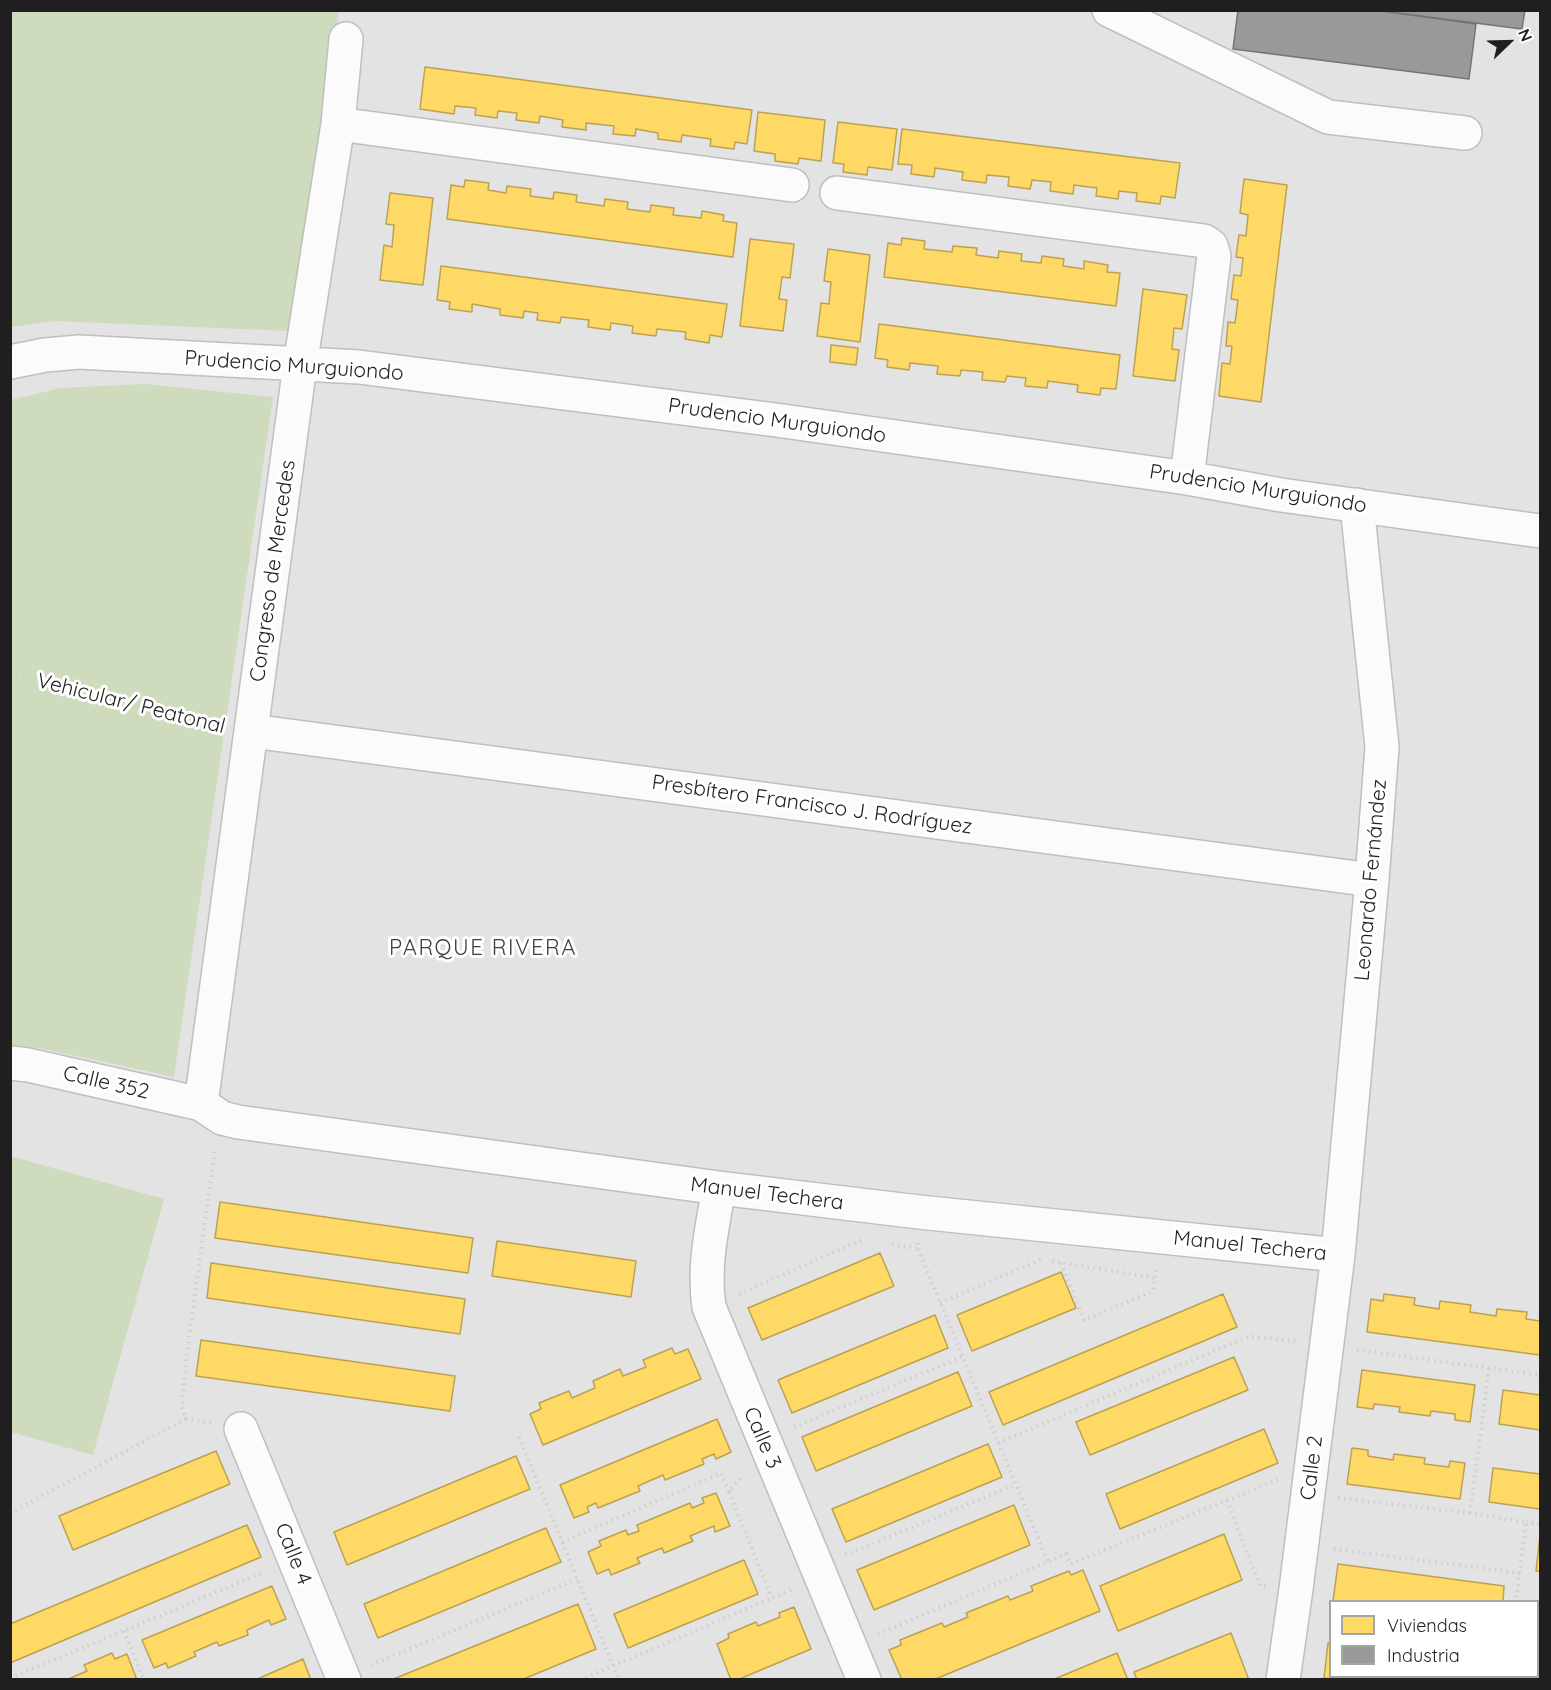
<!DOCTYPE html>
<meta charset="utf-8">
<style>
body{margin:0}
#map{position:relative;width:1551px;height:1690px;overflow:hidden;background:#e3e3e3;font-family:Quicksand,sans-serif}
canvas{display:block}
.frame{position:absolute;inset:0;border:12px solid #1f1f20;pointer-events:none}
.legend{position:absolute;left:1329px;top:1600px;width:210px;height:78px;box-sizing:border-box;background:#fff;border:2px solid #a5a5a6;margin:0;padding:8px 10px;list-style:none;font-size:18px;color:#1f1f20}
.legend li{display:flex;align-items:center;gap:12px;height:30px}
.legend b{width:30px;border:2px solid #a5a5a6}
.north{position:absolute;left:1479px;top:12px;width:60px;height:60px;-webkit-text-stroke:4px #fff;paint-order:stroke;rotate:67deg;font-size:16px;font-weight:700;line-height:24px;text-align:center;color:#1f1f20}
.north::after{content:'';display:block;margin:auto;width:21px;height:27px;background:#1f1f20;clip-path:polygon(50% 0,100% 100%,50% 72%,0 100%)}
</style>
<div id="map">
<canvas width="1551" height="1690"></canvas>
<div class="frame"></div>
<ul class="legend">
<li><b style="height:16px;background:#ffd966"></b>Viviendas</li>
<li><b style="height:16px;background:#999"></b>Industria</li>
</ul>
<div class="north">N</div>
</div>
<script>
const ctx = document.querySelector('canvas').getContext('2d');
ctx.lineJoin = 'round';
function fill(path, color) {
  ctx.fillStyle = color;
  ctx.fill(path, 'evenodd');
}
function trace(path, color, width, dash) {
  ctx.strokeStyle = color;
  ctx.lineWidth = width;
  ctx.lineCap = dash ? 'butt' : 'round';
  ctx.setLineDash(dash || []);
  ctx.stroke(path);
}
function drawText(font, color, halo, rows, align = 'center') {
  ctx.font = font + ' Quicksand,sans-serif';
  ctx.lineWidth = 6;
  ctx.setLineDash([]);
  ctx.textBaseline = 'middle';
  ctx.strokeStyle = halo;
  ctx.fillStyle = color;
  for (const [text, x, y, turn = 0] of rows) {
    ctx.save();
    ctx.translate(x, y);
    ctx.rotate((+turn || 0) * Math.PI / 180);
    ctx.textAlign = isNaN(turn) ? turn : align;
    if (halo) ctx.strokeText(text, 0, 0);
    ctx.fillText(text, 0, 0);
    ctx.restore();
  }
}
const green = new Path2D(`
 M10,11H339L293,324L289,331L54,321L11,327Z
 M145,384L273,397L174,1077L44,1049L10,1045L11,400L60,388Z
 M10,1156L164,1199L93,1455L11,1432Z`);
const homes = new Path2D(`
 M425,67L752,110L747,144L735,142L734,149L710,146L711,139L682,135L681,142L658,139V133L636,129L635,136L613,134L614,126L586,123V130L562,127L563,120L540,116L539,123L516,120L517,113L498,111L497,118L475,115L476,108L455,106L454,114L420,109Z
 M758,112L825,120L821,161L799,158L798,164L775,161V154L754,151Z
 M838,122L897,129L892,170L868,167L867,175L843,172L844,164L833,163Z
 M902,129L1180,163L1175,198L1161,196L1160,204L1136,201L1137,193L1119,191L1118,199L1096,196L1097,188L1074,185L1073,194L1050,191L1051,182L1032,180L1030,189L1008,186L1009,177L987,175L986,183L962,180L963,172L935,168L934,177L911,174L912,165L898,164Z
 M1244,179L1287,185L1261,402L1219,396L1222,363L1230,364L1232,346H1226L1228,322L1235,323L1238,300L1231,299L1234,275L1241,276L1243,258L1236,257L1239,235L1246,236L1248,215L1240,213Z
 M465,180L489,183L488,190L506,193L507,186L531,189L530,196L553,199L554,192L577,195L576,202L604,206L605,199L628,202L627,209L650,212L651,205L674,208L673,215L701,218L702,211L724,215L723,221L737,223L733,257L447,219L451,185L464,187Z
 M390,193L433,198L423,285L380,280L384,245L392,247L394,225L386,224Z
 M902,238L925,241L924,249L952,252L953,246L977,248L976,255L998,258L999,251L1022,254L1021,261L1041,263L1042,256L1064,259L1063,266L1084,269V261L1108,265L1107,272L1120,273L1116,306L884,277L888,243L901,245Z
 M750,239L794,244L790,278L782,277L779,299L787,300L783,331L740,326Z
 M828,249L870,255L860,342L817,336L821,303L829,304L831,282L824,281Z
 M441,266L727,304L722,337L710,335L709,343L685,339L686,332L657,329L656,336L632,333L633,326L611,323L610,330L588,327L589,320L561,317L560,323L537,320L538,313L524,311L523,318L500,315V309L472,304V312L449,309L450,302L437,300Z
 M1143,289L1187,295L1182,329L1174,328L1172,349L1179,350L1175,381L1133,376Z
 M879,324L1120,355L1116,389L1101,388L1100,395L1077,392L1078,385L1048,381L1047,388L1025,386L1026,378L1007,376L1005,382L982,380L983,372L961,370L960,376L937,374L938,366L910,363L909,370L887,367L888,360L875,358Z
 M831,345L858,348L856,365L830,362Z
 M220,1202L473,1238L468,1273L215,1238Z
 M497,1241L636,1261L631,1297L492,1276Z
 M880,1253L894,1286L762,1340L748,1308Z
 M211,1263L465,1299L460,1334L207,1298Z
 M1061,1272L1076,1308L972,1351L957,1315Z
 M1223,1294L1237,1327L1003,1425L989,1392Z
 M1384,1294L1415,1298L1414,1305L1439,1309L1440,1301L1471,1305L1470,1312L1496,1316L1497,1309L1527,1312L1526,1319L1540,1321V1355L1367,1332L1371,1299L1383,1301Z
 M935,1315L948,1348L792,1413L778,1380Z
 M201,1340L455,1376L450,1411L196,1376Z
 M672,1348L675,1354L688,1349L701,1379L543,1445L530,1414L541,1409L539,1403L569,1391L572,1398L595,1388L593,1381L620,1369L623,1376L646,1367L643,1360Z
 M1234,1357L1248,1390L1090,1455L1076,1422Z
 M1362,1370L1475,1385L1470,1422L1455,1420V1414L1431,1411L1430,1416L1399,1412L1400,1407L1374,1404L1373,1409L1357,1407Z
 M958,1372L972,1406L816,1471L802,1437Z
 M1503,1390L1540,1395V1430L1499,1424Z
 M717,1419L731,1452L716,1459L714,1454L702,1459L704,1464L665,1480L663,1475L638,1486L640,1491L598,1508L596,1503L587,1507L589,1512L574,1518L560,1485Z
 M1264,1429L1278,1463L1120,1529L1106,1494Z
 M988,1444L1002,1477L846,1542L832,1509Z
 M1352,1448L1368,1450V1456L1393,1460L1394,1454L1425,1458L1424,1464L1449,1467L1450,1461L1465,1463L1460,1499L1347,1484Z
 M216,1451L230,1484L73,1550L59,1516Z
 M516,1456L530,1489L347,1565L334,1532Z
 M1493,1468L1540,1474V1509L1489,1502Z
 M716,1493L730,1526L715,1532L714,1526L690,1536L693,1541L664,1553L662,1548L637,1558L640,1563L611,1575L609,1569L597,1574L588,1552L601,1546L599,1541L626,1530L628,1535L639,1531L637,1525L690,1503L692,1508L704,1503L702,1498Z
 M1014,1505L1030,1545L874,1610L857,1570Z
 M247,1525L261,1557L10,1663V1624Z
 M546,1528L561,1562L378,1638L364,1604Z
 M1224,1534L1242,1580L1118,1631L1100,1586Z
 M1540,1535V1571H1536Z
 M744,1560L758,1594L628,1648L614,1614Z
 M1338,1564L1504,1586L1503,1602L1333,1601Z
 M1083,1570L1100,1611L933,1680H902L889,1650L901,1645L900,1640L942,1623L944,1627L968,1617L966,1613L1008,1596L1010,1600L1033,1591L1031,1586L1069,1571L1071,1575Z
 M272,1586L286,1619L271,1625L269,1620L247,1630L248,1635L219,1646L217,1642L194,1652L196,1656L168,1668L166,1663L154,1668L142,1640Z
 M578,1604L596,1649L521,1680H391Z
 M794,1607L811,1649L737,1680H731L717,1644L729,1638L728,1634L756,1622L758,1626L780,1617L779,1613Z
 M1538,1614L1540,1615V1651H1538Z
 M1231,1633L1249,1680H1137L1134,1672Z
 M1328,1643H1330V1676H1494L1493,1680L1324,1678Z
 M112,1653L115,1659L127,1654L137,1680H66L87,1671L84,1665Z
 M1117,1653L1128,1680H1052Z
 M303,1659L311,1680H255Z`);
const industry = new Path2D(`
 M1238,10H1374L1476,24L1469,79L1233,49Z
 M1374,10H1525L1522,29Z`);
const path = new Path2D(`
 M10,675L219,727
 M918,1243V1249L1048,1562
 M892,1244L918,1249
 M1052,1261L1155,1278
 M1061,1263L1084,1320L1153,1291L1156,1269
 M739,1294L864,1239
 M940,1303L1042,1259
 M1357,1350L1540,1375
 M211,1423L186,1419L182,1407L186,1360L215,1149
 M794,1427L962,1357
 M519,1437L619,1680
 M998,1443L1249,1336L1296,1341
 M729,1492L772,1598
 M1338,1498L1470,1513L1526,1522L1516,1602
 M1227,1500L1260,1586H1266
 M10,1513L186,1419
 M1470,1513L1489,1368
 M1526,1522L1540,1524
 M562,1542L721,1473L729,1492L743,1475
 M1334,1549L1520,1573
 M845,1555L1015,1485
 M124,1631L144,1680
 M878,1634L1066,1554L1070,1564L1279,1479
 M371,1665L577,1579
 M10,1678L265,1572
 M580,1680L793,1589
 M1505,1680L1506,1676`);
const minor = new Path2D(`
 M1109,10L1328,117L1465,133
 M338,124L792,185
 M837,193L1204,241L1211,246L1214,256L1187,478
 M10,362L45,355L79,352L359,367L776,420L1187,478L1281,495L1540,531
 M252,731L1372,880
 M10,1063L28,1065L201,1104L222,1118L238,1122L719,1188L919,1212L1338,1255
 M201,1104L300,365L338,124L346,39
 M719,1188C712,1228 703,1267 709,1307L864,1680
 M241,1429L344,1680
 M1283,1680L1296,1589L1338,1255L1372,880L1382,747L1357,505`);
const streetNames = [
 ["Prudencio Murguiondo",294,366,4],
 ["Prudencio Murguiondo",777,421,8],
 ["Prudencio Murguiondo",1258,489,9],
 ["Congreso de Mercedes",273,571,-82],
 ["Vehicular/ Peatonal",131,704,14],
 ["Presbítero Francisco J. Rodríguez",812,805,8],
 ["Leonardo Fernández",1371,880,-85],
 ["Calle 352",106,1083,13],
 ["Manuel Techera",767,1194,7],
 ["Manuel Techera",1250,1246,6],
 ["Calle 3",762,1438,67],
 ["Calle 2",1312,1468,-83],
 ["Calle 4",293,1554,68]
];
const neighbourhoodNames = [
 ["PARQUE RIVERA",483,948]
];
fill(green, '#cedbbd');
fill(homes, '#ffd966');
trace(homes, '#bca151', 1.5);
fill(industry, '#999');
trace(industry, '#747475', 1.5);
trace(minor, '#bebfbf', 36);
trace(path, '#cfcfcf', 4, [1.5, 4.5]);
trace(minor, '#fbfbfb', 33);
drawText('21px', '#1f1f20', '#fff', streetNames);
ctx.letterSpacing = '1.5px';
drawText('22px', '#3f4041', '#fff', neighbourhoodNames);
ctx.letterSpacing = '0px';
</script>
